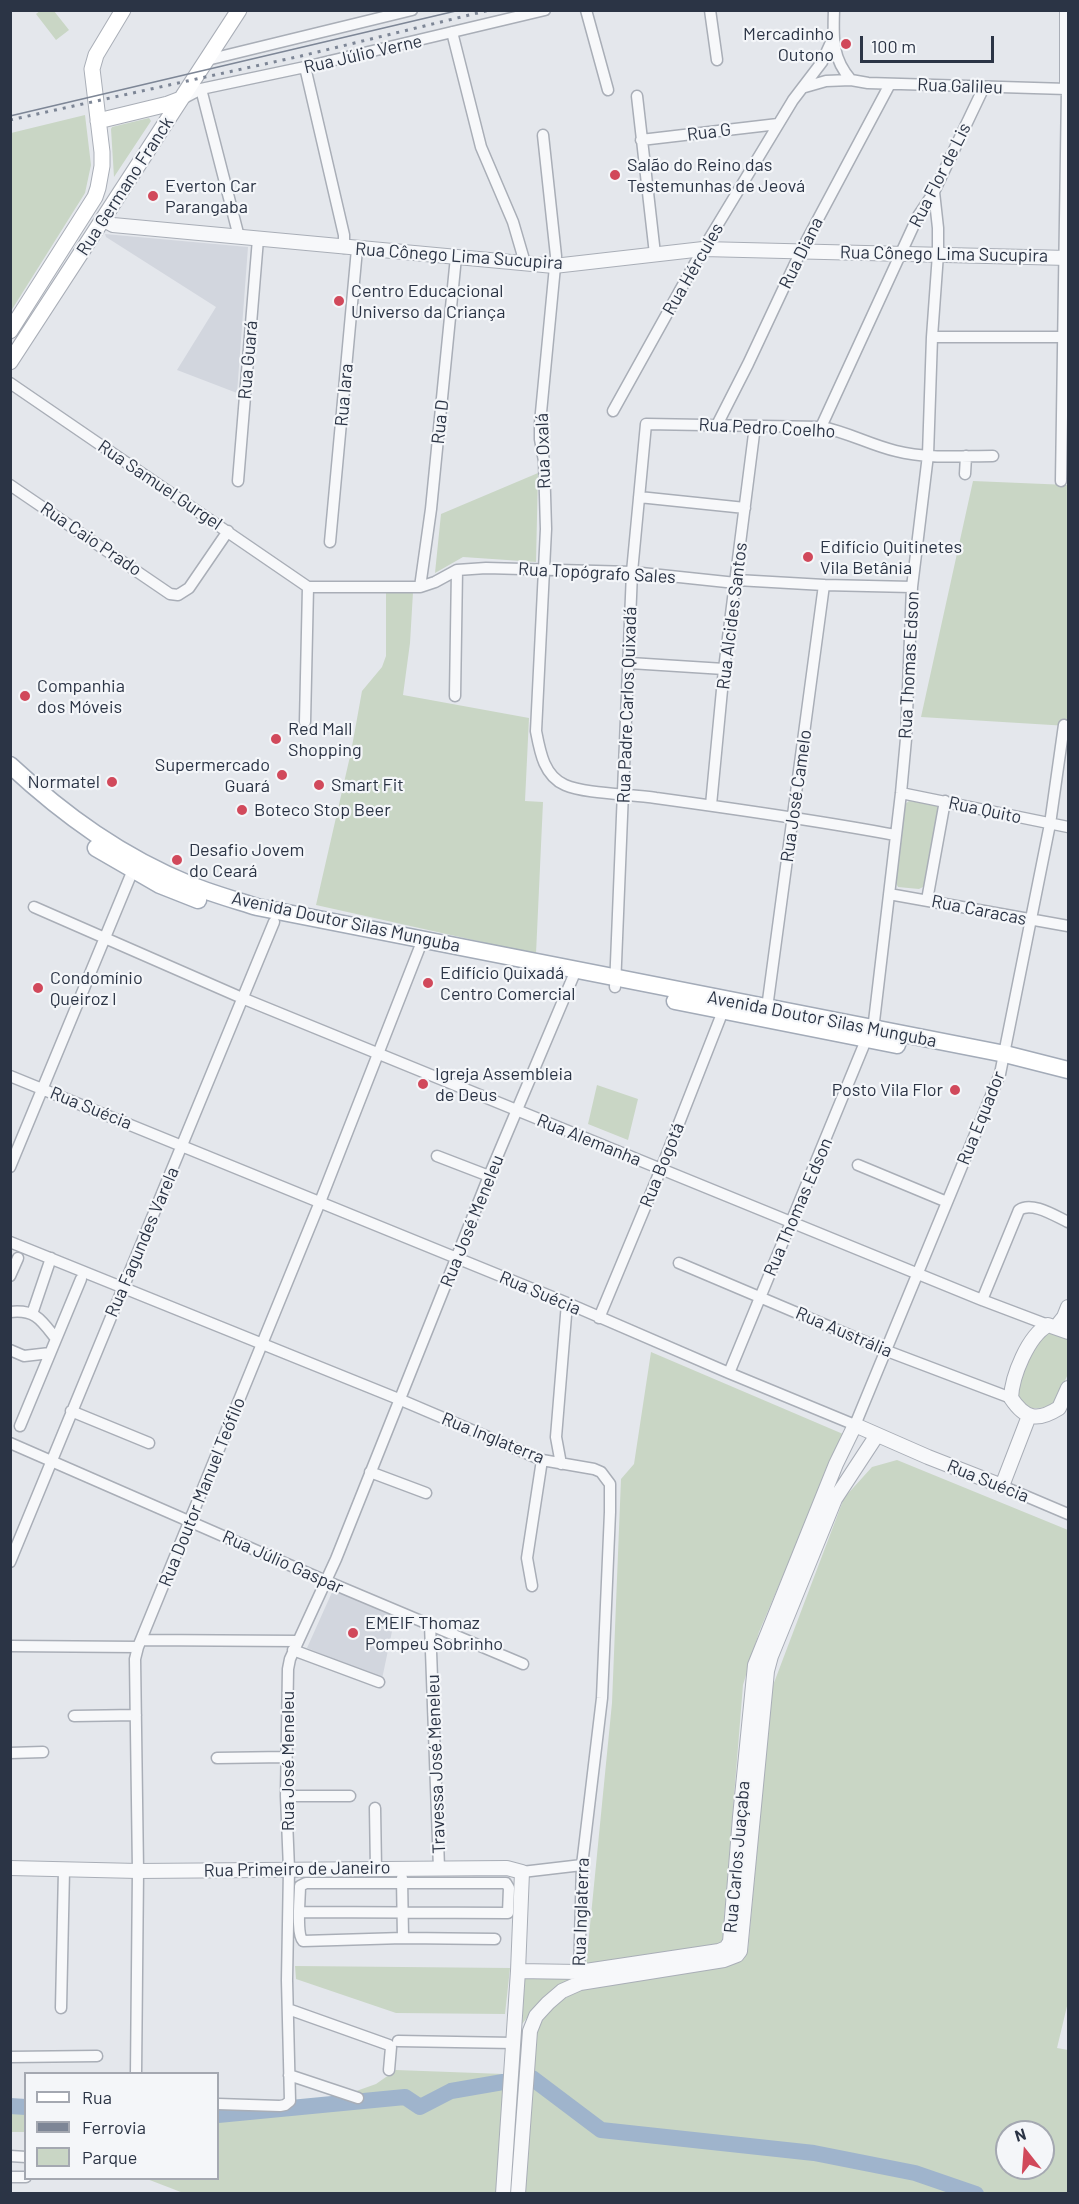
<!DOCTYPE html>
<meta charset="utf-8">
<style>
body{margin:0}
#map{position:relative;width:1079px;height:2204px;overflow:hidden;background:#e4e7ec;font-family:Barlow,sans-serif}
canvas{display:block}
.frame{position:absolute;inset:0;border:12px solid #2b3445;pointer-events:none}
.legend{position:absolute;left:24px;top:2072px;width:195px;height:108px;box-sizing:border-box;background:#f4f6f9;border:2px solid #a4a8b1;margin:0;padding:8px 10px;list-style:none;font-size:18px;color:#2b3445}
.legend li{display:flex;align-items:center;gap:12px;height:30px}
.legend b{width:30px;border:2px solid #a4a8b1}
.north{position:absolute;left:995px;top:2120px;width:60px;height:60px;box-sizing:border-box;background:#f4f6f9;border:2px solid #a4a8b1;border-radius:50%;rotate:343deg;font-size:16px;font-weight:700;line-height:24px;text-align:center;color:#2b3445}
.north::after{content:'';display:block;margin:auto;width:21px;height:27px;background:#d1495b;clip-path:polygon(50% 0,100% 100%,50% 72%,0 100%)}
.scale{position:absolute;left:860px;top:36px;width:134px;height:27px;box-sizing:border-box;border:3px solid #2b3445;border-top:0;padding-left:8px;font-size:18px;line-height:21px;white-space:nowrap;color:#2b3445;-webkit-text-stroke:4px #f4f6f9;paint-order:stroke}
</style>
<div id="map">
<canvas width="1079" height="2204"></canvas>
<div class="frame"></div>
<ul class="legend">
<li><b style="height:8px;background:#fff"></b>Rua</li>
<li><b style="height:8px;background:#7d8696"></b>Ferrovia</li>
<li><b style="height:16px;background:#c9d6c5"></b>Parque</li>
</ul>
<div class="north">N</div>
<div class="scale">100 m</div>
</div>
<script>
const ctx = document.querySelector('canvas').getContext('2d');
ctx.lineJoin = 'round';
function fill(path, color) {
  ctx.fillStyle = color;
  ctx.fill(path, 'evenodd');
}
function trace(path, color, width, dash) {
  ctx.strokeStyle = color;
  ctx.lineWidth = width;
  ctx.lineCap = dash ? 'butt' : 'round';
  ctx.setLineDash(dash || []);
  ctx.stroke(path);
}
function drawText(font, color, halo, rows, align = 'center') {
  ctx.font = font + ' Barlow,sans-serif';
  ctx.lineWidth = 4.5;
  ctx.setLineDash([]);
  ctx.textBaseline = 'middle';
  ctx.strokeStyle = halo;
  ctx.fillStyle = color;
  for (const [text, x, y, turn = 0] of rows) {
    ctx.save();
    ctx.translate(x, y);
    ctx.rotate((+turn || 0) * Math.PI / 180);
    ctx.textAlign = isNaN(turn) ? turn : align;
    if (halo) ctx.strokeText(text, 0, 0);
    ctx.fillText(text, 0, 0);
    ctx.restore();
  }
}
const built = new Path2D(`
 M105,234L248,247L237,393L177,370L216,307L106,237Z
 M333,1590L395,1617L382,1679L307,1648Z`);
const green = new Path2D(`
 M41,10L54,11L69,30L56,40L36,14Z
 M85,115L91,165L85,193L11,311V133Z
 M149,118L151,121L114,177L111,129L112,127Z
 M538,473L536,562L463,557L435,573L441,514Z
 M973,481L1068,485V726L921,717Z
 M413,592L410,643L403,695L529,718L525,801L543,802L536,954L316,905L351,752L362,691L382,667L386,656V593Z
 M909,801L937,805L939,810L925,886L919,889L898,887L895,881L904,805Z
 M597,1085L638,1099L628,1140L588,1124Z
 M1053,1330L1068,1338V1374L1055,1402C1047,1407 1038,1410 1028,1407C1002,1398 1031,1351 1039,1336Z
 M651,1352L843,1434L759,1632L743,1685L722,1945L586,1966L612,1703L621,1479L634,1464Z
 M897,1460L1068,1530V2002L1057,2048L1068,2050V2193L525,2194L537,2029C548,2010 561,1999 580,1990L725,1967L744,1959L748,1950L772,1688L844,1498L872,1467ZM1007,2132H1043V2168H1007Z
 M295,1966L510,1968L505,2014L396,2013L296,1979Z
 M573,1977L566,1979L574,1978L559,1985L542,1999L522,2024L525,1978Z
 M396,2070L504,2074L497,2193L186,2194L147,2179L218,2178V2102L331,2100L376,2084Z
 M11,2099H25V2132H11Z`);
const river = new Path2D(`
 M532,2078L601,2130L814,2153L915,2173L976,2194
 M10,2106L26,2107
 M218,2115L405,2097L420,2107L451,2091L503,2082`);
const minor = new Path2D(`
 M586,10L608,90
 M710,10L717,60
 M834,10C833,39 832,58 851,80L868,83L1067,89L1061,481
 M452,32L481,147L513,222L525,263
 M207,60L412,10
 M305,67L344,235V248
 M805,87L826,81L851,80
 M201,89L239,237
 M637,96L655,254
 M182,99L201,89L305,67L545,10
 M543,135L556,256L540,423V439L544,461L546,529L536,731C540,752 544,776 565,785C585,794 632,794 656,798C736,809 816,820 895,835
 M641,140L778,124
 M932,337H1062
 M10,383L308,587
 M613,411L703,249L793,100L822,62L832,40
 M717,425L748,364L801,251L890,84
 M821,427L918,216L934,192L984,87
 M965,474L966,456
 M238,481L258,239
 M10,485L170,594L178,595L189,588L228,531
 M639,497L745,508
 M330,542L357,249
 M737,580L824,585L912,587
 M308,587H420L435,582L457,570L486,568L632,572L736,583
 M420,587L431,509L456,257
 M630,663L724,669
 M455,696L457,570
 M305,722L308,587
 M901,793L1068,827
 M711,805L724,669L755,426
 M889,894L1068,926
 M927,900L945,801
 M34,907L242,998L982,1300L1048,1325
 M615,987L632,572L646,424L821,427C848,432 870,445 896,451C927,459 961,456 993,456
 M767,1008L824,585
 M873,1030L901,793L906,739L912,587L928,455L932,337L938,254V228L934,192
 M10,1076L567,1303L729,1373L855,1425L1000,1074L1050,824L1064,725
 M437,1156L489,1176
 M858,1165L947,1202
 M10,1167L135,865
 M10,1242L401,1400L542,1460L594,1469L601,1472L610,1484V1512L602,1698L582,1865L579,1977
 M679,1263L887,1351L1011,1398
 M10,1276L18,1258
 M982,1300L1019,1210C1032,1201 1055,1216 1068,1222
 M10,1312C36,1309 42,1321 56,1339
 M32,1314L51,1258
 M599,1318L661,1169L723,1011
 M10,1350L24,1356L50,1353
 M729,1373L866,1040
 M71,1411L149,1443
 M20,1426L81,1279
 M10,1443L326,1581L523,1664
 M561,1464L556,1437L567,1303
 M370,1472L426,1493
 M1002,1486L1068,1514
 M10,1562L274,922
 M532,1586L527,1558L542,1460
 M430,1624L439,1868
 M141,1640L297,1641
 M10,1646L138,1647
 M293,1650L379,1682
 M74,1716L136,1715
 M10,1753L43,1752
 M217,1758L286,1757
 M286,1796H350
 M375,1808L376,1869
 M522,1872L582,1865
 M402,1878L403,1938
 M300,1912L508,1913L509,1888L506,1883H306L300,1886C300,1898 296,1934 303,1941L403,1938L495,1939
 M61,2008L64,1870
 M288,2009L389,2045L391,2047L389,2070
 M398,2041L514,2043
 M10,2057L97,2056
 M136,2074L138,1871L135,1659L138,1647L320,1202L423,939
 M289,2075L358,2098
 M218,2104L280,2106L285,2105L290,2101L287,1980L289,1869L286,1796L288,1669L290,1659L336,1559L489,1176L576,970
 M10,2156L26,2157
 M12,2177H26`);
const tertiary = new Path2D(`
 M1067,10V89H1068
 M104,220L113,225L554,266L703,249L1068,258
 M1056,1327L1064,1317L1068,1307
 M1068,1332L1048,1325C1028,1336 1012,1376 1011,1398C1025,1419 1037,1422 1059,1408L1068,1388
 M10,1868L138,1871L507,1868L522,1872L518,1971L503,2194
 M518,1971L579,1972L719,1951L726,1948L730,1942L740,1817L755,1665L836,1464L855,1425L928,1457L1002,1486L1029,1416
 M518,2194L530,2031L536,2016L548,2003L562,1991L580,1983L724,1960L737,1955L740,1951L767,1671L771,1656L835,1499L877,1435`);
const secondary = new Path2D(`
 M98,121L168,104L181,99
 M10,331L95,197L98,188L102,166V152L92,69L96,55L123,10
 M10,362L239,10`);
const primary = new Path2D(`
 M10,765C65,816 122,857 191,885C213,894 235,900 257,907L1005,1054L1068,1070
 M96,848L160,885L198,900
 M675,1001L897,1045`);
const tram = new Path2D(`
 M10,116L460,10`);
const rail = new Path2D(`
 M10,120L301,56L490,10`);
const markers = [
 [846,44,6,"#d1495b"],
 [615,175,6,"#d1495b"],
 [153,196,6,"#d1495b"],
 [339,301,6,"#d1495b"],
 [808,557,6,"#d1495b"],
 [25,696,6,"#d1495b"],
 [276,739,6,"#d1495b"],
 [282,775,6,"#d1495b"],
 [112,782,6,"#d1495b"],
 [319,785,6,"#d1495b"],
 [242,810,6,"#d1495b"],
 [177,860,6,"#d1495b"],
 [428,983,6,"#d1495b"],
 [38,988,6,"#d1495b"],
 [423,1084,6,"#d1495b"],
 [955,1090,6,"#d1495b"],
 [353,1633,6,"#d1495b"]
];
const poiNames = [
 ["Mercadinho",834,34,"right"],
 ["Outono",834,55,"right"],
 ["Salão do Reino das",627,165],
 ["Testemunhas de Jeová",627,186],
 ["Everton Car",165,186],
 ["Parangaba",165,207],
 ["Centro Educacional",351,291],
 ["Universo da Criança",351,312],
 ["Edifício Quitinetes",820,547],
 ["Vila Betânia",820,568],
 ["Companhia",37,686],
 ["dos Móveis",37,707],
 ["Red Mall",288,729],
 ["Shopping",288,750],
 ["Supermercado",270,765,"right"],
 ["Guará",270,786,"right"],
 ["Normatel",100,782,"right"],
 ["Smart Fit",331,785],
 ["Boteco Stop Beer",254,810],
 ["Desafio Jovem",189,850],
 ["do Ceará",189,871],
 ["Edifício Quixadá",440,973],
 ["Centro Comercial",440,994],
 ["Condomínio",50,978],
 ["Queiroz I",50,999],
 ["Igreja Assembleia",435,1074],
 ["de Deus",435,1095],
 ["Posto Vila Flor",943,1090,"right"],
 ["EMEIF Thomaz",365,1623],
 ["Pompeu Sobrinho",365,1644]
];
const streetNames = [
 ["Rua Júlio Verne",363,54,-13],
 ["Rua Galileu",960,86,2],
 ["Rua G",709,132,-7],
 ["Rua Flor de Lis",940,175,-63],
 ["Rua Germano Franck",125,186,-57],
 ["Rua Diana",801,253,-64],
 ["Rua Cônego Lima Sucupira",944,254,1],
 ["Rua Cônego Lima Sucupira",459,256,4],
 ["Rua Hércules",693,269,-60],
 ["Rua Guará",248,360,-85],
 ["Rua Iara",344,395,-85],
 ["Rua D",440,422,-84],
 ["Rua Pedro Coelho",767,428,3],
 ["Rua Oxalá",543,451,-92],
 ["Rua Samuel Gurgel",160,485,34],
 ["Rua Caio Prado",91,539,34],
 ["Rua Topógrafo Sales",597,573,3],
 ["Rua Alcides Santos",732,616,-83],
 ["Rua Thomas Edson",909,665,-87],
 ["Rua Padre Carlos Quixadá",627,705,-88],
 ["Rua José Camelo",796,796,-82],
 ["Rua Quito",985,810,12],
 ["Rua Caracas",979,910,11],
 ["Avenida Doutor Silas Munguba",346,922,12],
 ["Avenida Doutor Silas Munguba",822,1019,11],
 ["Rua Suécia",91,1108,22],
 ["Rua Equador",981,1118,-68],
 ["Rua Alemanha",589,1140,22],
 ["Rua Bogotá",662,1165,-68],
 ["Rua Thomas Edson",798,1207,-67],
 ["Rua José Meneleu",472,1221,-68],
 ["Rua Fagundes Varela",142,1242,-67],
 ["Rua Suécia",540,1293,23],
 ["Rua Austrália",844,1332,23],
 ["Rua Inglaterra",493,1438,22],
 ["Rua Suécia",988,1481,22],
 ["Rua Doutor Manuel Teófilo",202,1492,-68],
 ["Rua Júlio Gaspar",283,1562,24],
 ["Rua José Meneleu",288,1761,-90],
 ["Travessa José Meneleu",436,1764,-92],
 ["Rua Carlos Juaçaba",737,1857,-85],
 ["Rua Primeiro de Janeiro",297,1869,-1],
 ["Rua Inglaterra",581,1912,-88]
];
fill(built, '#d2d6de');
fill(green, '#c9d6c5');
trace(river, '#9fb4cc', 16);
trace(minor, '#a9aeb7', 13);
trace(tertiary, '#a9aeb7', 16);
trace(secondary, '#a9aeb7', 17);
trace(primary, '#a3abb8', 19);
trace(minor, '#f7f8fa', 10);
trace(tertiary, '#f7f8fa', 14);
trace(secondary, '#fff', 15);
trace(primary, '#fff', 16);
trace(tram, '#7d8696', 1.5);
trace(rail, '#7d8696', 3, [3, 6]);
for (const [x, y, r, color] of markers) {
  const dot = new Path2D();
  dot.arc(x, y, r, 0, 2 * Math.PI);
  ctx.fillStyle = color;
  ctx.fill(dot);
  trace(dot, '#f4f6f9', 2);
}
drawText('18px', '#2b3445', '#f4f6f9', poiNames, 'left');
drawText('18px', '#2b3445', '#f4f6f9', streetNames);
</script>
